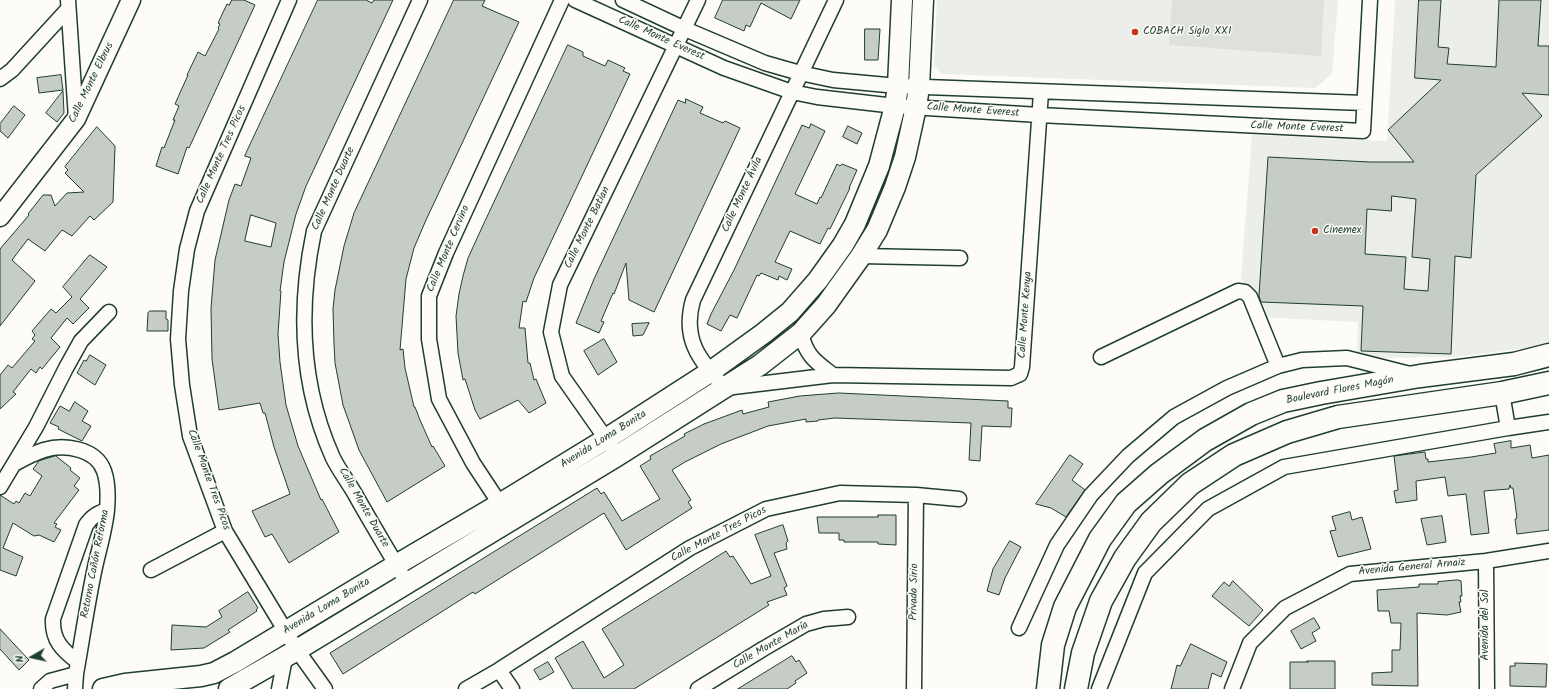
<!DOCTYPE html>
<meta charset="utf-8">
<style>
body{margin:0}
#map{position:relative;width:1549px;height:689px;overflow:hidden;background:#fdfcf7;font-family:Kalam,sans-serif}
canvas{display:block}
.north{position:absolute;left:12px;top:637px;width:40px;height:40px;-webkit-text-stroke:3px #fdfcf7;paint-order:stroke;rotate:261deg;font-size:11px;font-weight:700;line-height:16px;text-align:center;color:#1f3d34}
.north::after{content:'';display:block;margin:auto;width:14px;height:18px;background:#1f3d34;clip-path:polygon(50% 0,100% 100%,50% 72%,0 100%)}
</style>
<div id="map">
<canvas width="1549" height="689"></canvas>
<div class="north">N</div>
</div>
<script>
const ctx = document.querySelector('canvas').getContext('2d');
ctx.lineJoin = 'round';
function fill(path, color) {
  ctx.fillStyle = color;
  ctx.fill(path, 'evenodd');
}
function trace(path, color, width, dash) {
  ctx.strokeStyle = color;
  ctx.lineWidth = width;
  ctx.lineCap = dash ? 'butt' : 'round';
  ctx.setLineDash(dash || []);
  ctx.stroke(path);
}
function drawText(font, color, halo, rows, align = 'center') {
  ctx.font = font + ' Kalam,sans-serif';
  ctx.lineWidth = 3;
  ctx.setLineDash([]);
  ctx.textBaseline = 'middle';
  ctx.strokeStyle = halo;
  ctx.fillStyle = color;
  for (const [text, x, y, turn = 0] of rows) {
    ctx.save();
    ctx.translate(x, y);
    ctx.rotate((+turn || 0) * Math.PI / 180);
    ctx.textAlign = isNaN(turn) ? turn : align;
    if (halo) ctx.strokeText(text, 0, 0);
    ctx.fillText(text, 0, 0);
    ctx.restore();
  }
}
const built = new Path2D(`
 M937,0H1338L1332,74L1315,88L942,74L934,65Z
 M1395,0H1549V343L1536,347L1454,357L1357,358L1358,322L1259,317L1241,278L1252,135L1387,141Z`);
const green = new Path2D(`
 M1172,0H1324L1321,56L1169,45Z`);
const building = new Path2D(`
 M232,0H244L255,5L189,148L187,147L178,174L156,166L162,147L164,148L175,120H173L179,106L175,104L188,75H187L198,52L205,56L219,29L218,28L220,24L218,23L227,4L229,5Z
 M318,0H366L372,3L374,0H393L306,186L296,214L284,262L280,291H281L278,334L280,362L286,405L298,446L315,486L321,500L322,499L339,532L289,563L272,534L265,537L252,511L290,494L274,447L265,413H263L260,403L219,410L212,359L211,308L215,260L229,200L235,184L241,186L251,158L245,156ZM251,215L276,223L271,247L245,241Z
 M454,0H485L482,6L519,22L426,220L414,248L406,279L400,350L403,349L405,368L414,407H415L420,420L432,447L433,446L445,466L387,502L359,450L343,405L335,363L334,344L333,309L335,290L344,246L354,213Z
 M723,0H800L791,19L761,3L750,27L746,25L744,31L715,18Z
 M1419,0H1441L1438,47L1449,48L1447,64L1496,67L1499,0H1541L1538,46H1549V95L1522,93L1542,116L1476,175L1471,258L1455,256L1451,354L1361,351L1363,306L1261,302L1259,296L1268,157L1370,162H1414L1388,130L1441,80L1415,78ZM1392,196L1416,199L1412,257L1430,259L1428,291L1404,289L1406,257L1365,254L1367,209L1391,211Z
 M865,29H880L878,60H865Z
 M568,45L583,52V56L605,66L608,60L625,68L623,71L630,74L534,278L526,302L523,301L519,328H525L528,363H530L534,380L536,379L546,403L529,413L518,400L480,419L475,410L465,379L463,380L458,353L456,316L459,294L463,276L468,258L485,221Z
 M61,75L63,90L39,93L37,78Z
 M63,91L64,113L57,122L46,113Z
 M686,99L703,107L700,113L723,123L725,121L740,128L654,312L629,300L626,263L614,294L613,293L601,321L604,322L599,333L576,323L594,279L678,100L685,103Z
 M14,106L25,115L8,138L0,131V124Z
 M811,124L825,131L795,194L817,204L820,197L821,198L837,164L840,166L842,164L857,170L849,188H850L830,229L828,228L820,244L790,231L775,262L792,269L787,280L779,276L778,280L761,273L759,276L757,275L737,318L730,315L721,331L707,324L711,314L734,270L802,125L809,128Z
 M848,126L862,133L857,144L843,137Z
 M97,127L115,146L113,202L94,220L90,216L72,236L62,230L45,251L28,239L12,260L35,281L0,326V249L29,215L28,214L43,195H51L55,206L67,193L84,192L65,173L68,170L65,167Z
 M90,255L107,267L80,299L89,308L73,324L67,318L51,338L60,347L42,369L40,367L36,373L31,369L13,392L16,394L0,409V375L8,365L12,368L35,341L32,339L35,335L32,331L51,309L56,313L72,297L63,287Z
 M150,311H166V319L168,320V331H147L148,313Z
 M649,323L643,335L633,336L632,324Z
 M604,339L617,362L598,375L584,351Z
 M90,355L106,365L95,385L77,373L84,360L86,361Z
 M839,393L1008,401V408H1012L1011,427L982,426L980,461L969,460L971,423L835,418L818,420V421L806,422V419L768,426L721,444L685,462L672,470L691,500L688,502L692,508L626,550L604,513L475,594L473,592L343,674L330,653L597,488L601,494L604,492L622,521L653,503L660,499L640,466L651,459L650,456L685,436L684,434L704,424L742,410L743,414L769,407L768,402L800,396Z
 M75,402L88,411L82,421L91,426L82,441L58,429L59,427L50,423L60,406L69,411Z
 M1511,441V448L1530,445L1532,458L1549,455V530L1517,534L1515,519L1517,518L1513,488H1511L1510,485L1509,489L1484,491L1489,533L1471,535L1466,494L1448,496L1445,477L1416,481L1417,500L1396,503L1394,491L1398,490L1394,456L1425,452L1426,459H1428V462L1471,457L1496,453L1494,444Z
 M1070,455L1083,464L1072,480L1085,490L1066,517L1051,508L1036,504Z
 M56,456L71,468L70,470L80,478L74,486L79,490L54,523L57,524L55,527L61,530L54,542L39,535L34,536L13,523L3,548L23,557L16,576L0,570V495L14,504L16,501L19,503L25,493L30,496L42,476L33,469L39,461Z
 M1350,512L1352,520L1362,517L1371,549L1338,557L1330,531L1336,530L1332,517Z
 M878,515H896V545L878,544V542H844V540H839V533H819L817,517H878Z
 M1442,516L1446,542L1427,545L1421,519Z
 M783,525L788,541L786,543L787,549L774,553L787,586L784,588L787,595L767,602L769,605L634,689H573L555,658L583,641L604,678L624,665L602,629L726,551L730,557L733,556L751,584L771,576L755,535Z
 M1010,541L1021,547L1005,578L999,595L987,591L993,569Z
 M1458,580L1461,581L1462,596H1460L1461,602H1459L1461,612L1447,615L1417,613L1418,686L1372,685V673L1392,672V650H1400L1401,623H1391L1389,611H1378L1377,590L1419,587V584H1438V582Z
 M1233,581L1263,610L1249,626L1212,596L1224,582L1229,586Z
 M248,592L258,608L256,610L257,611L228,630L230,632L204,648L171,650L172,625L206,627L222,617L219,611Z
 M1314,618L1320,628L1312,633L1316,641L1301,649L1291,631Z
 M0,629L29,660L19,670L0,649Z
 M1191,644L1227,662L1221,677L1212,673L1208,689H1171L1177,665L1180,666Z
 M792,656L796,662L799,660L807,673L795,681L796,683L787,689H738Z
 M1307,661H1335V689H1290V662H1308Z
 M548,662L554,672L540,680L534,670Z
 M1515,663L1547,664L1546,687L1510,686V666H1515Z`);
const minor = new Path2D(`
 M68,0L76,119
 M289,0L197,211L187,249L181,291L178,339L182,385L190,436L225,531L297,650L325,689
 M575,0L724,68L792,92L817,97L895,106L1039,115L1363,131L1370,0
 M623,0L685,29L765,63L800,73L833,80L898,86L1364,103
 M836,0L693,300C682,339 699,360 725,388L833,375L1011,378L1020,374L1022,367L1041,92
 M0,79L12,70L68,9
 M861,256L960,258
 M801,333C806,356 816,362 833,375
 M1101,357L1238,291L1245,292L1250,297L1278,366
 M1502,393L1508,428
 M611,446L562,376L551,332L560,285L698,0
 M14,464C23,459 34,453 44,450C64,444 96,448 104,471C108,482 108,498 107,510C105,531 98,552 94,572C87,606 82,640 76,674L75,689
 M0,487L36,427L66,368L81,341L109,312
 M504,510L473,463L439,399L429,339V296L446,253L562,0
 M1486,561L1487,689
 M151,570L225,531
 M401,573C386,547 370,521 355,494C348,482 339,470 333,458C300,385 298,308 314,231L420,0
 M1019,628L1057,545L1091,495L1128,456L1174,417L1227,388L1278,366L1302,360L1347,358L1410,374
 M78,662C62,650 52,640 53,619L86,525C92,516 98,513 107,510
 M499,670L512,689
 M41,689L50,681L76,674
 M279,689L285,658
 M466,689L499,670L690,548L766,509L840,493L916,495L959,499
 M698,689L763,649L806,624L824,619L848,617
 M914,689L916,495
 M1099,689L1145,573L1208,509L1284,467L1508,428L1549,422
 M1232,689L1250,643L1285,608L1350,574L1486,561L1549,551`);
const tertiary = new Path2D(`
 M0,217L76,119L131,0`);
const secondary = new Path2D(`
 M103,689L125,684L201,676L214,673L235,662L396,565L500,504L606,439L710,372L764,333L790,312L818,280L843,245L855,224L879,166L895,106L898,86L902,0
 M229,689L297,650L617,456L760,365L801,333L826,305L861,256L877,230L895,187L905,157L916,107L919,87L923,0`);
const primary = new Path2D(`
 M1048,689L1053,645L1065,607L1100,539L1126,503L1159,474L1205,440L1251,414L1283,401L1321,393L1420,376L1514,364L1549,355
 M1076,689L1083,653L1101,601L1125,558L1151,522L1190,484L1234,455L1287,432L1338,417L1502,393L1549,383`);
const markers = [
 [1135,32,4,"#c8321e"],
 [1315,231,4,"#c8321e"]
];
const poiNames = [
 ["COBACH Siglo XXI",1143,32],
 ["Cinemex",1323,231]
];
const streetNames = [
 ["Calle Monte Everest",661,39,24],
 ["Calle Monte Elbrus",92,83,-64],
 ["Calle Monte Everest",973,111,4],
 ["Calle Monte Everest",1297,128,2],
 ["Calle Monte Tres Picos",222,155,-66],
 ["Calle Monte Duarte",334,189,-66],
 ["Calle Monte Ávila",743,195,-65],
 ["Calle Monte Batian",588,228,-64],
 ["Calle Monte Cervino",449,249,-67],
 ["Calle Monte Kenya",1026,315,-86],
 ["Boulevard Flores Magón",1340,391,-11],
 ["Avenida Loma Bonita",604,440,-32],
 ["Calle Monte Tres Picos",208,480,70],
 ["Calle Monte Duarte",363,508,60],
 ["Calle Monte Tres Picos",719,535,-28],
 ["Retorno Cañón Reforma",96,564,-79],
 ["Avenida General Arnaiz",1412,568,-5],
 ["Privada Sirio",915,592,-89],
 ["Avenida Loma Bonita",327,607,-31],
 ["Avenida del Sol",1486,625,-90],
 ["Calle Monte María",771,646,-30]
];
fill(built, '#eceee9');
fill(green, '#dde0db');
fill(building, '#c6cdc7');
trace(building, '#1f3d34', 1);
trace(minor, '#1f3d34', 17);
trace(tertiary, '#1f3d34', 21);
trace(secondary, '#1f3d34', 23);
trace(primary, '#1f3d34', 25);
trace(minor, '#fdfcf7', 14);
trace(tertiary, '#fdfcf7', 18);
trace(secondary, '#fdfcf7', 20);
trace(primary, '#fdfcf7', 22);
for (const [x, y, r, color] of markers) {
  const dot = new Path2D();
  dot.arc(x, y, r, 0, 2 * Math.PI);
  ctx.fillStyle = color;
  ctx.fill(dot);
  trace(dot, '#fdfcf7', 1.5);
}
drawText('11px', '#1f3d34', '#fdfcf7', poiNames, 'left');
drawText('11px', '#1f3d34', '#fdfcf7', streetNames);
</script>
